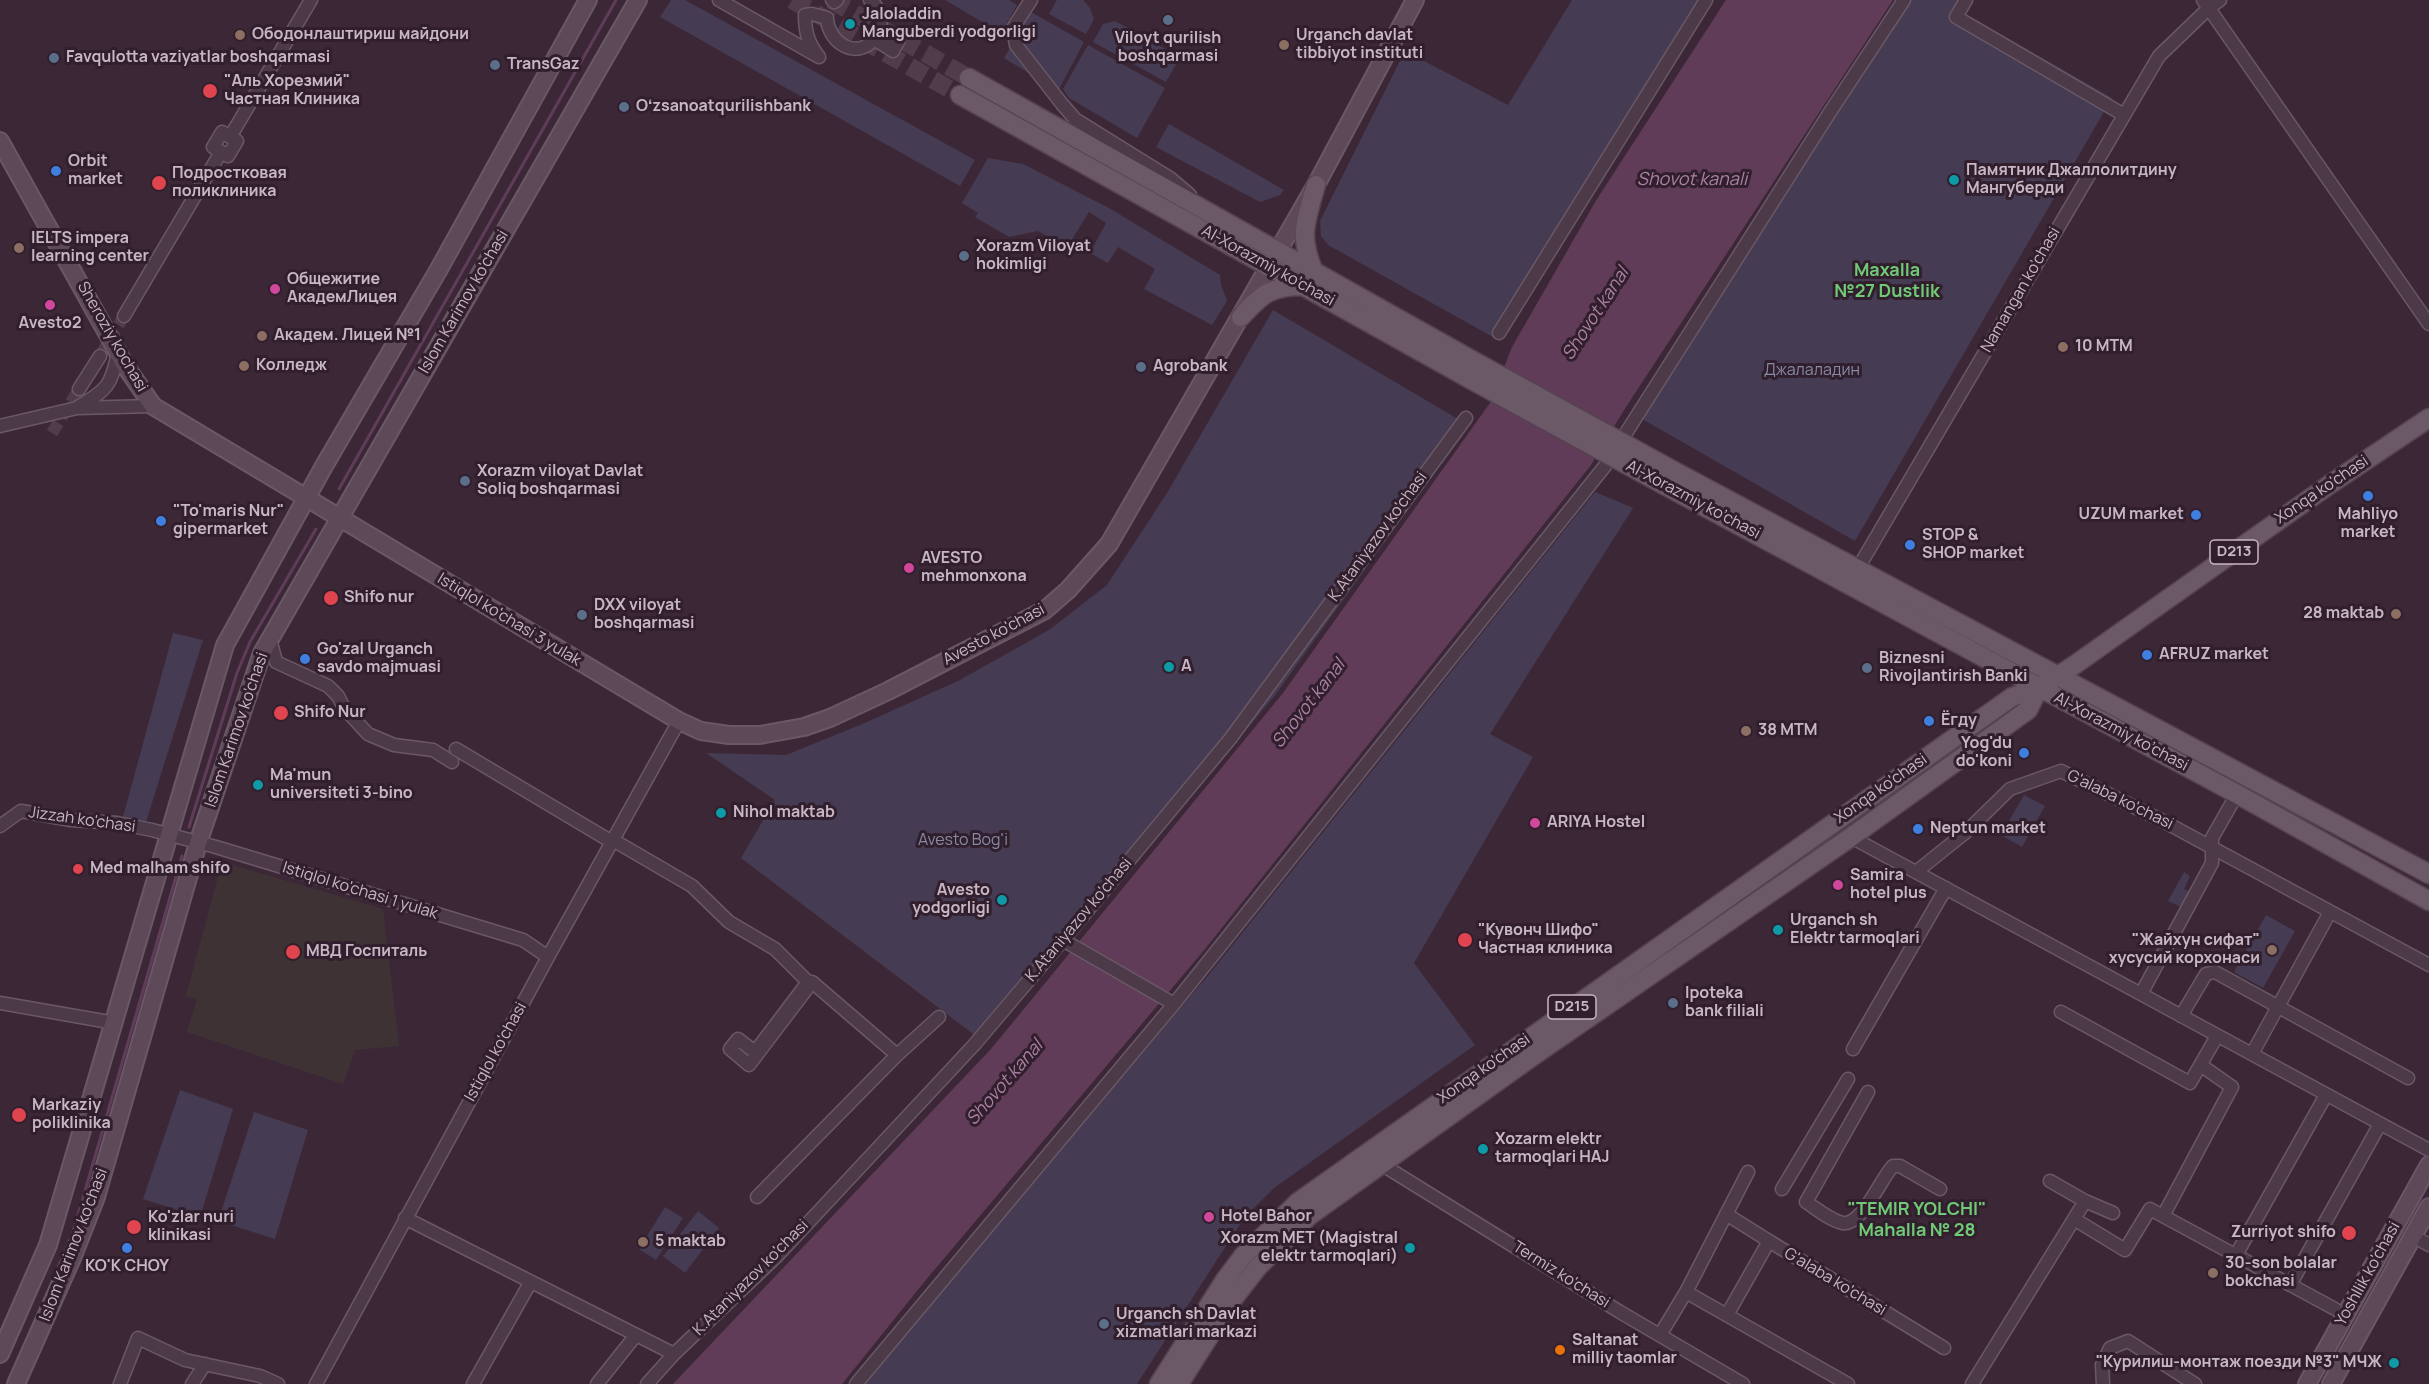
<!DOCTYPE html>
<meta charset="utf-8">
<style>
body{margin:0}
canvas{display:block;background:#3c2737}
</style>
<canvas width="2429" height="1384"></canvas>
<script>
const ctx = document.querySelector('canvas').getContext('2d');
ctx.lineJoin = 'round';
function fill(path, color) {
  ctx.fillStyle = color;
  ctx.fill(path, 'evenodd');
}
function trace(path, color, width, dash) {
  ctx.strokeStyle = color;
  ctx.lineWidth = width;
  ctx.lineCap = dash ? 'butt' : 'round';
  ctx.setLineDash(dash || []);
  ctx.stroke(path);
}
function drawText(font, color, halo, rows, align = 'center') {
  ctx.font = font + ' Manrope,sans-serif';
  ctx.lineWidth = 6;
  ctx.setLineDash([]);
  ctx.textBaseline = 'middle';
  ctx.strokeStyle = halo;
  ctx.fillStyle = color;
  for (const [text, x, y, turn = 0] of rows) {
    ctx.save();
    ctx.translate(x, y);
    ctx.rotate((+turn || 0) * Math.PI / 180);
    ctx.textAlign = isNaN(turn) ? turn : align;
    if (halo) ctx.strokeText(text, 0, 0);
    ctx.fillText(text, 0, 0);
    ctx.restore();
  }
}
const medical = new Path2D(`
 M222,862L383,909L399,1046L355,1050L343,1084L187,1032L197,999L186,996Z`);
const green = new Path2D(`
 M671,0H685L975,160L960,186L660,17Z
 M945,0H1009L1017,5L1001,33Z
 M1057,0H1083L1090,8L1094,19L1086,34L1049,14Z
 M1572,0H1711L1500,341L1328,245L1321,236L1320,221L1405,51L1508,105Z
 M1909,0H1970L1964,13L2112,98L1855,541L1637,416Z
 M1031,12L1084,42L1058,91L1004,58Z
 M1115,21L1180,57L1166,82L1093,42L1103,24Z
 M1088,45L1165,88L1137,138L1069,98L1063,89Z
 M1169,124L1284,190L1280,195L1260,202L1156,147Z
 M988,158L1023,164L1109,208L1220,275L1221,285L1227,301L1212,325L1144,289L1155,269L1118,247L1108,263L1090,253L1106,223L1089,212L1071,241L1052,239L1038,231L1009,237L975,217L978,213L962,203Z
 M1273,310L1468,425L1276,694L985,1043L741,858L775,800L706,753L786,755L860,725L958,681L1049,630L1107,585L1167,493Z
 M1595,492L1633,508L1490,734L1533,757L1414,963L1475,1045L1274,1188L1244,1218L1137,1384H864L1211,972Z
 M173,633L203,640L146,822L123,817Z
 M2024,795L2045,806L2022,847L2001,835Z
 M2184,872L2190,876L2184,889L2191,893L2183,908L2168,901Z
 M2266,915L2295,931L2263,988L2234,972Z
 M180,1090L233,1109L200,1217L143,1199Z
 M254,1112L308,1130L275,1239L218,1221Z
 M665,1207L683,1218L656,1260L639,1249Z
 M698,1211L719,1228L685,1273L663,1256Z`);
const water = new Path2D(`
 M1726,0H1893L1624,410L1591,465L1205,949L925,1281L842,1384H673L991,1049L1283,693L1490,403L1512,347L1597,199Z`);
const stream = new Path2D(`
 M339,489L616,0
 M189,827L237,673L250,642L316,529
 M56,1273L72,1236L182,856`);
const streetTunnel = new Path2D(`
 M100,356L124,316
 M52,433L79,389`);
const primaryTunnel = new Path2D(`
 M792,0L960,95
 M831,0L969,78`);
const street = new Path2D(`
 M719,0L819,57C808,43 805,32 805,15L812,14L827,18C828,42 856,61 874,39L893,51L899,40L879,31C883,19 880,8 870,0
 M832,0L834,2L837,0
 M1031,0L1013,28L1016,45L1062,104L1075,119L1170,178L1190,195
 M1966,0L1956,17L2124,115
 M2203,0L2429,324
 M222,132L237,141L228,156L213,147Z
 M230,137L311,0
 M124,316L221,152
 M1499,333L1706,0
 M79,389L100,356
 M78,407C107,390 111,386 118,353
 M0,426L77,408L153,406
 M1854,575L2159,56L2209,8L2220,0
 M270,639L276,662L328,686L338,696L344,708L368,734L394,745L433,750L452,762
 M456,749L612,842
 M0,826L21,811L71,820L117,823L152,830L216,847L523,940L548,957
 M1851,837L2429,1150
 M613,840L692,886L729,922L775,949L808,982L755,1052L738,1039L730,1049L749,1065L812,982L897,1055
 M1916,872L1966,832L2010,789L2061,771L2161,820L2429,965
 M1063,940L1174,1004
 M2141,994L2212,863V838L2237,794
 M0,1003L115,1023
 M2061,1012L2190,1083L2217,1036
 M2181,1016L2206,974L2215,972L2408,1078
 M1853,1049L1946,888
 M2252,1054L2330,912
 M1868,1092L1806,1202C1817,1209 1831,1221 1843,1223C1862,1226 1881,1178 1893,1166H1900L1940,1189
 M1381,1164L1620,1312L1743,1384
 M2050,1181L2085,1201L2074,1219
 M1782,1189L1848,1079
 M757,1197L897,1055L939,1017
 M2085,1201L2113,1213
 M1726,1214L1769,1241
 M2163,1216L2232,1087L2202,1066
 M405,1218L674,1354
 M2413,1236L2429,1245
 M2236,1255L2326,1095
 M2290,1285L2380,1124
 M1686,1292L1848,1384
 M1727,1315L1769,1241L1944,1348
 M1660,1335L1686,1292L1748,1172
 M120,1384L138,1338L185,1360L260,1376L278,1384
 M192,1384L205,1364
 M316,1384L548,957L679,721
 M473,1384L530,1283
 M597,1384L636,1335
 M647,1384L674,1354L778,1255L974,1045L1063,940L1230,739L1466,418
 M856,1384L1174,1004L1605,466L1830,112L1904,0
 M1972,1384L2074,1219L2125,1250L2150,1209L2335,1309
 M2103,1384L2102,1365L2110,1348L2128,1341L2195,1384`);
const secondary = new Path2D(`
 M0,141L126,367L153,406L679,721L701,731L729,735H760L804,727L830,718L888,691L1045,610L1068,590L1109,544L1316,185L1415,0
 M0,1354L48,1245L225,645L324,466L439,269L588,0
 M16,1384L72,1258L96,1197L198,843L262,653L638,0
 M2307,1384L2429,1165
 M2331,1384L2429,1207`);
const primary = new Path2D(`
 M969,78L1479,364
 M960,95L1470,379
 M1314,272C1298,235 1306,221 1316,185
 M1241,317C1262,294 1271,286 1303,286
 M1674,471L2429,874
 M1666,486L2237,794L2429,901
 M1159,1384L1225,1280L1243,1256L1298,1202L2012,697L2039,688L2073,666L2329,485L2429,418
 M1179,1384L1233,1299L1258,1267L1309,1216L1536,1054L1851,837L2028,710L2039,688`);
const primaryBridge = new Path2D(`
 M1479,364L1674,471
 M1470,379L1666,486`);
const markers = [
 [1168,20,6,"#5c6f8a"],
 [850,24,6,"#0f9aa8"],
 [240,35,6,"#8d6e63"],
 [1284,45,6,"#8d6e63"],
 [54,58,6,"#5c6f8a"],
 [495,65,6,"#5c6f8a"],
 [210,91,8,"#e0444e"],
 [624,107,6,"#5c6f8a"],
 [56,171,6,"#3f7fe0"],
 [1954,180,6,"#0f9aa8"],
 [159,183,8,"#e0444e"],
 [19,248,6,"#8d6e63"],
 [964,256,6,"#5c6f8a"],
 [275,289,6,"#d1479c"],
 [50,305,6,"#d1479c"],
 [262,336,6,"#8d6e63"],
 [2063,347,6,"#8d6e63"],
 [244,366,6,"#8d6e63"],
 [1141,367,6,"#5c6f8a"],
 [465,481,6,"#5c6f8a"],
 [2368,496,6,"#3f7fe0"],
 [2196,515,6,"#3f7fe0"],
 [161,521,6,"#3f7fe0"],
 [1910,545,6,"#3f7fe0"],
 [909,568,6,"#d1479c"],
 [331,598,8,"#e0444e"],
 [2396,614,6,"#8d6e63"],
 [582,615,6,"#5c6f8a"],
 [2147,655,6,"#3f7fe0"],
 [305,659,6,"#3f7fe0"],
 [1169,667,6,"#0f9aa8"],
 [1867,668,6,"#5c6f8a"],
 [281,713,8,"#e0444e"],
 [1929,721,6,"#3f7fe0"],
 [1746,731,6,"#8d6e63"],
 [2024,753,6,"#3f7fe0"],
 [258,785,6,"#0f9aa8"],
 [721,813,6,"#0f9aa8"],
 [1535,823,6,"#d1479c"],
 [1918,829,6,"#3f7fe0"],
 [78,869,6,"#e0444e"],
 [1838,885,6,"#d1479c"],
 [1002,900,6,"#0f9aa8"],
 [1778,930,6,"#0f9aa8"],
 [1465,940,8,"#e0444e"],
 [2272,950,6,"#8d6e63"],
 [293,952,8,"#e0444e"],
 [1673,1003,6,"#5c6f8a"],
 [19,1115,8,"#e0444e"],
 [1483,1149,6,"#0f9aa8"],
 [1209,1217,6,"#d1479c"],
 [134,1227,8,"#e0444e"],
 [2349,1233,8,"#e0444e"],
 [643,1242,6,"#8d6e63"],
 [127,1248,6,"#3f7fe0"],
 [1410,1248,6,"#0f9aa8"],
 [2213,1273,6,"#8d6e63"],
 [1104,1324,6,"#5c6f8a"],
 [1560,1350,6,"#e8710a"],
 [2394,1363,6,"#0f9aa8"]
];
const shields = [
 [2234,552,48],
 [1572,1007,48]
];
const shieldNames = [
 ["D213",2234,552],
 ["D215",1572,1007]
];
const poiNames = [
 ["Jaloladdin",862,15],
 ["Manguberdi yodgorligi",862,33],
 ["Ободонлаштириш майдони",252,35],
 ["Urganch davlat",1296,36],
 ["tibbiyot instituti",1296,54],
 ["Viloyt qurilish",1168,39,"center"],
 ["boshqarmasi",1168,57,"center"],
 ["Favqulotta vaziyatlar boshqarmasi",66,58],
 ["TransGaz",507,65],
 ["\"Аль Хорезмий\"",224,82],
 ["Частная Клиника",224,100],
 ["Oʻzsanoatqurilishbank",636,107],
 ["Orbit",68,162],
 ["market",68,180],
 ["Памятник Джаллолитдину",1966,171],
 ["Мангуберди",1966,189],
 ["Подростковая",172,174],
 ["поликлиника",172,192],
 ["IELTS impera",31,239],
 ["learning center",31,257],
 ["Xorazm Viloyat",976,247],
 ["hokimligi",976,265],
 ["Общежитие",287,280],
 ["АкадемЛицея",287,298],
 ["Avesto2",50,324,"center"],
 ["Академ. Лицей №1",274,336],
 ["10 MTM",2075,347],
 ["Колледж",256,366],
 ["Agrobank",1153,367],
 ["Xorazm viloyat Davlat",477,472],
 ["Soliq boshqarmasi",477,490],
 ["\"To'maris Nur\"",173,512],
 ["gipermarket",173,530],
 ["UZUM market",2184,515,"right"],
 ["Mahliyo",2368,515,"center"],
 ["market",2368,533,"center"],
 ["STOP &",1922,536],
 ["SHOP market",1922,554],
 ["AVESTO",921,559],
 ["mehmonxona",921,577],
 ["Shifo nur",344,598],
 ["DXX viloyat",594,606],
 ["boshqarmasi",594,624],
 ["28 maktab",2384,614,"right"],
 ["Go'zal Urganch",317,650],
 ["savdo majmuasi",317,668],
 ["AFRUZ market",2159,655],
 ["Biznesni",1879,659],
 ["Rivojlantirish Banki",1879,677],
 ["A",1181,667],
 ["Shifo Nur",294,713],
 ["Ёгду",1941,721],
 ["38 MTM",1758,731],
 ["Yog'du",2012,744,"right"],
 ["do'koni",2012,762,"right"],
 ["Ma'mun",270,776],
 ["universiteti 3-bino",270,794],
 ["Nihol maktab",733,813],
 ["ARIYA Hostel",1547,823],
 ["Neptun market",1930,829],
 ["Med malham shifo",90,869],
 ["Samira",1850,876],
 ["hotel plus",1850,894],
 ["Avesto",990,891,"right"],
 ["yodgorligi",990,909,"right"],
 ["Urganch sh",1790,921],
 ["Elektr tarmoqlari",1790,939],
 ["\"Кувонч Шифо\"",1478,931],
 ["Частная клиника",1478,949],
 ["\"Жайхун сифат\"",2260,941,"right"],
 ["хусусий корхонаси",2260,959,"right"],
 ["МВД Госпиталь",306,952],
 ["Ipoteka",1685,994],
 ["bank filiali",1685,1012],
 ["Markaziy",32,1106],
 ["poliklinika",32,1124],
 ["Xozarm elektr",1495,1140],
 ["tarmoqlari HAJ",1495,1158],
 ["Hotel Bahor",1221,1217],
 ["Ko'zlar nuri",148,1218],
 ["klinikasi",148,1236],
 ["Zurriyot shifo",2336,1233,"right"],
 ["Xorazm MET (Magistral",1398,1239,"right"],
 ["elektr tarmoqlari)",1398,1257,"right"],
 ["5 maktab",655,1242],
 ["30-son bolalar",2225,1264],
 ["bokchasi",2225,1282],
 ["KO'K CHOY",127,1267,"center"],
 ["Urganch sh Davlat",1116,1315],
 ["xizmatlari markazi",1116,1333],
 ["Saltanat",1572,1341],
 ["milliy taomlar",1572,1359],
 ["\"Курилиш-монтаж поезди №3\" МЧЖ",2382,1363,"right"]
];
const streetNames = [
 ["Al-Xorazmiy ko’chasi",1268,266,29],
 ["Namangan ko'chasi",2021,290,-60],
 ["Islom Karimov ko'chasi",464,302,-60],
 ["Sheroziy kochasi",112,337,60],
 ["Xonqa ko'chasi",2322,490,-34],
 ["Al-Xorazmiy ko’chasi",1693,500,28],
 ["K.Ataniyazov ko'chasi",1378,537,-54],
 ["Istiqlol ko'chasi 3 yulak",509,620,31],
 ["Avesto ko'chasi",994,635,-28],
 ["Islom Karimov ko'chasi",237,730,-71],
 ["Al-Xorazmiy ko’chasi",2121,732,28],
 ["Xonqa ko'chasi",1881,789,-35],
 ["G'alaba ko'chasi",2120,800,26],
 ["Jizzah ko'chasi",82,820,8],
 ["Istiqlol ko'chasi 1 yulak",360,891,17],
 ["K.Ataniyazov ko'chasi",1079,920,-50],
 ["Istiqlol ko'chasi",496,1052,-61],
 ["Xonqa ko'chasi",1484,1069,-35],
 ["Islom Karimov ko'chasi",74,1245,-69],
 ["Yoshllik ko'chasi",2368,1274,-61],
 ["Termiz ko'chasi",1561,1275,32],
 ["K.Ataniyazov ko'chasi",751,1278,-45],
 ["G'alaba ko'chasi",1835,1282,31]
];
const parkNames = [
 ["Джалаладин",1812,371],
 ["Avesto Bog'i",963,841]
];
const waterNames = [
 ["Shovot kanali",1692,180],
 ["Shovot kanal",1596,314,-57],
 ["Shovot kanal",1309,704,-52],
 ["Shovot kanal",1005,1083,-49]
];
const neighbourhoodNames = [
 ["Maxalla",1887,271],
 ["№27 Dustlik",1887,292],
 ["\"TEMIR YOLCHI\"",1917,1210],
 ["Mahalla № 28",1917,1231]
];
fill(medical, '#3e3235');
fill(green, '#453b52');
fill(water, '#603c59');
trace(stream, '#603c59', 3);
trace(streetTunnel, '#513c4c', 12, [12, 6]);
trace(primaryTunnel, '#513c4c', 18, [18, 9]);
trace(street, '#6a5866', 15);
trace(secondary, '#6a5866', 20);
trace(primary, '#554351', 21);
trace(street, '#4c3a48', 12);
trace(secondary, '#5e4959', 16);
trace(primary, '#6c5968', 18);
trace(primaryBridge, '#554351', 21, []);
trace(primaryBridge, '#6c5968', 18);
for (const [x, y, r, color] of markers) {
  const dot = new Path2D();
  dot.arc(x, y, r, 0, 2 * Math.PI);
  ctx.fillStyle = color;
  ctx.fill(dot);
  trace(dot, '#311f2d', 2);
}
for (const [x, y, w] of shields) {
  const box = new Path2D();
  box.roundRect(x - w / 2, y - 12, w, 24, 4.5);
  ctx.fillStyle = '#311f2d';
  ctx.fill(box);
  trace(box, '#c7b6c3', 1.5);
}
drawText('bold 15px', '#c7b6c3', null, shieldNames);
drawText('bold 16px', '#c7b6c3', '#311f2d', poiNames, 'left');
drawText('16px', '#c7b6c3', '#311f2d', streetNames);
drawText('16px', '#858aa5', '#311f2d', parkNames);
drawText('italic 18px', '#ab81a2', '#311f2d', waterNames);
drawText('bold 18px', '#6fc976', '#311f2d', neighbourhoodNames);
</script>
